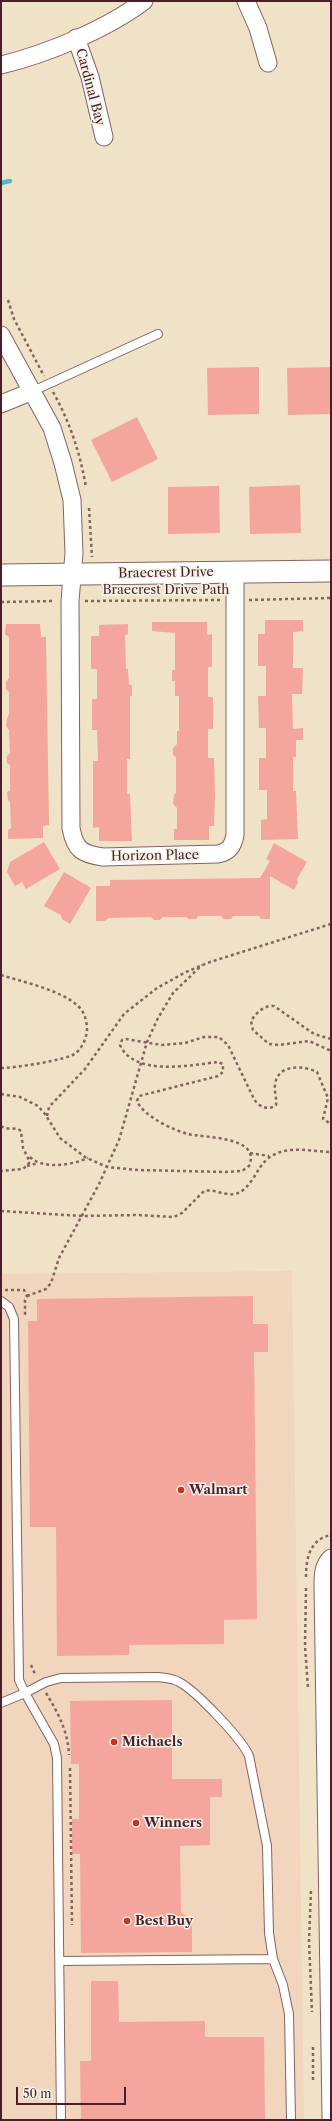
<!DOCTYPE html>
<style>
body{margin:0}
#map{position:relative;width:332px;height:2121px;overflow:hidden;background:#f0e2c6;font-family:"Libre Caslon Text",serif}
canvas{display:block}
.frame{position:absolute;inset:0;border:2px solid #4a1f2b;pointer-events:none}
.scale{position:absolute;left:16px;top:2087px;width:110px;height:18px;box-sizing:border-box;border:2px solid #4a1f2b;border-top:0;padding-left:5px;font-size:12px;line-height:14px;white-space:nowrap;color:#4a1f2b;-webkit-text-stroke:3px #f7f3e8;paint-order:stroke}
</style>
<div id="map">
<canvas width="332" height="2121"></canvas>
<div class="frame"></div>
<div class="scale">50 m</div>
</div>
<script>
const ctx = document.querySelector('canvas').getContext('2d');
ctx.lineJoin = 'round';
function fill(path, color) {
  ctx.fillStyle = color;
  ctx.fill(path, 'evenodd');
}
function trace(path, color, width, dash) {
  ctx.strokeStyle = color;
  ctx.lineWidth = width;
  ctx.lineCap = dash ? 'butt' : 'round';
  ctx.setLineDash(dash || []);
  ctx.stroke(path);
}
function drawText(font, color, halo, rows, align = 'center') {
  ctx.font = font + ' "Libre Caslon Text",serif';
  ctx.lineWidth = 3;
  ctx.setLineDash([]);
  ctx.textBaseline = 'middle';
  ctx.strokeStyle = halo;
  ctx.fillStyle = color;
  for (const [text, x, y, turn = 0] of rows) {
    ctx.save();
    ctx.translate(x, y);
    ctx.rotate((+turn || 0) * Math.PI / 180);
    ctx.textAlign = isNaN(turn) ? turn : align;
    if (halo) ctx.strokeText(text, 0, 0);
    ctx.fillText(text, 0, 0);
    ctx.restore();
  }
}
const built = new Path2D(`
 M292,1271L304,2120H1V1274Z`);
const stream = new Path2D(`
 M1,183L10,181`);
const building = new Path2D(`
 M259,367V414L208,415L207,368Z
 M331,367V414L288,415L287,368Z
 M137,417L158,459L112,482L91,440Z
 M300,485L301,533L250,534L249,487Z
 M219,486L220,533L168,534V487Z
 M265,620H303V631L293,632V668H303L302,694H292L293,729L303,728V740H296V757H293V791H296L298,839L261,840V820L267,819V790H259V758H266V728H259L258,696H266V666H258V634H265Z
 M152,622H207V635L212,634V667H208V697H213V729H208V758H214L215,793L214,826H209V840H174V829H177V808L173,804L174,795L176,793V757L173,755V748L177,744V731H179V696H175V681H172V670H175V633L152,631Z
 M6,624H40L41,637H46L49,825L43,826V838L8,839V830L11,828L10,802L8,800L7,792L10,790V765L7,763V756L10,753L9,730L6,726L7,719L9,714V692L6,689V682L9,678V637L5,634Z
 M128,624V634L125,635L126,669H128L129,685H132V696H130V759H127V794H130L132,841H99V827L93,828V761H98L97,730H92V699H97V669H91V636H99V625Z
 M44,842L60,869L26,889L22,882L15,886L7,872L10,862Z
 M274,843L307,862L297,879L298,882L294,890L270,876V919H261L259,916H233L231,919H223L221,916H198L196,919H189L186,917H163L160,920H154L151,917L109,918L105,921H96V886H110V880L260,878L270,861L266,859Z
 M64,872L91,888L70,924L62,919L61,915L44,906Z
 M253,1296V1324H268V1352H254L257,1619L224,1620V1644L129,1645V1655L57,1656L56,1527H30L28,1321H37V1299Z
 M172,1700V1779H222V1797H210V1845L180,1846L181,1913L192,1919V1952L81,1953L80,1854H72V1819H79V1764H71L70,1701Z
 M91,1981H118L119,2022L205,2021V2037H264L265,2120H81L80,2061H91Z`);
const path = new Path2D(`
 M8,300L14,319L44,376
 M53,392C70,422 80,453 86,487
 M89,508L92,557
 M249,600L331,598
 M85,601L220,600
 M1,602L54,601
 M1,975C23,982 61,990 78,1006C85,1012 87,1022 87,1031C86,1039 82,1048 76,1053C68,1060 14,1068 1,1068
 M331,1039L314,1034L274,1006C264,1005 256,1013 251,1021L253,1030L269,1044L279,1045L309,1041L331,1051
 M1,1094L20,1097L38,1106L45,1114L60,1138L85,1157L107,1167L138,1170L225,1172L242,1171L249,1166C262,1136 204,1138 188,1134C173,1130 143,1116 137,1101L139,1096L218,1076L223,1072V1064L218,1062C191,1065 134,1077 120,1045L122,1040L126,1039L162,1045L185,1043L204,1037H219L228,1045L254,1099C259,1107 268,1111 276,1105C277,1098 274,1092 275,1085C277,1064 303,1065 317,1072L328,1098L323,1119L331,1124
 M47,1116L49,1107L85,1069L124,1014L157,988L186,972L210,962L331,924
 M1,1126C8,1131 15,1126 21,1131L23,1148L30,1162L23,1169L1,1171
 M250,1153L269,1156
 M30,1157C44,1170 72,1165 88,1158
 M27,1166L38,1163
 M1,1211L82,1216L137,1215L174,1217L182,1213L204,1191C216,1188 228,1199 240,1192C248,1188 254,1177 259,1169C276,1142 304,1151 331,1152
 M5,1290H24L27,1296L25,1300V1317
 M27,1296L46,1289L51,1283L59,1258L99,1184L119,1140L147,1042L158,1018L173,993L202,965
 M306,1577C306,1558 310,1539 331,1535
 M306,1588L305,1646L308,1688
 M31,1665L35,1674
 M46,1693C58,1713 68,1731 69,1755
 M70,1768L72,1925
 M311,1891L309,1941L312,2012
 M313,2047V2082`);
const service = new Path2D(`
 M33,391L158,334
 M1,1301L9,1307L14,1319L19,1680L25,1693L46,1682L61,1678L158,1677C165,1678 172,1678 179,1682C195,1690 242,1739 249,1756L267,1846L269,1933L273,1959
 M1,1703L25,1693L54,1744L57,1758L61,2120
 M60,1961L273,1959L283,1985L289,2014L291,2120`);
const minor = new Path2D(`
 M246,1L258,28L268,63
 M76,38L90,77L104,137
 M1,65C47,54 107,29 144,1
 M1,335L52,428L63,463L72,500L74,553L70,601L71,828C75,850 82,854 103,857L218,854C229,852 233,846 235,835V572
 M1,404L33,391
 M331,1558C324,1565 323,1573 323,1584L331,2117`);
const tertiary = new Path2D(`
 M1,575L331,571`);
const markers = [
 [181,1490,4,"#c8321e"],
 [114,1742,4,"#c8321e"],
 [136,1823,4,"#c8321e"],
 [127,1921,4,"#c8321e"]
];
const streetNames = [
 ["Cardinal Bay",90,87,75],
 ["Braecrest Drive",166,573,-1],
 ["Braecrest Drive Path",166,590],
 ["Horizon Place",155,856,-1]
];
const poiNames = [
 ["Walmart",189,1490],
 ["Michaels",122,1742],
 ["Winners",144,1823],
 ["Best Buy",135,1921]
];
fill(built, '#f1d5bd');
trace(stream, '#4ebdc3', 4.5);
fill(building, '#f4a69d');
trace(service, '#846361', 10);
trace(minor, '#846361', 19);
trace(tertiary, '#846361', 23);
trace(path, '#846361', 2.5, [3, 3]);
trace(service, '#fff', 8);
trace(minor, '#fff', 17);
trace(tertiary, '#fff', 21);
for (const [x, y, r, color] of markers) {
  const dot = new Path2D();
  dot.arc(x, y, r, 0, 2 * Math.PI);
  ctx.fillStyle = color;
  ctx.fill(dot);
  trace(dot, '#f7f3e8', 1.5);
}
drawText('13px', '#4a1f2b', '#f7f3e8', streetNames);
drawText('bold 13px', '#4a1f2b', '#f7f3e8', poiNames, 'left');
</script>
